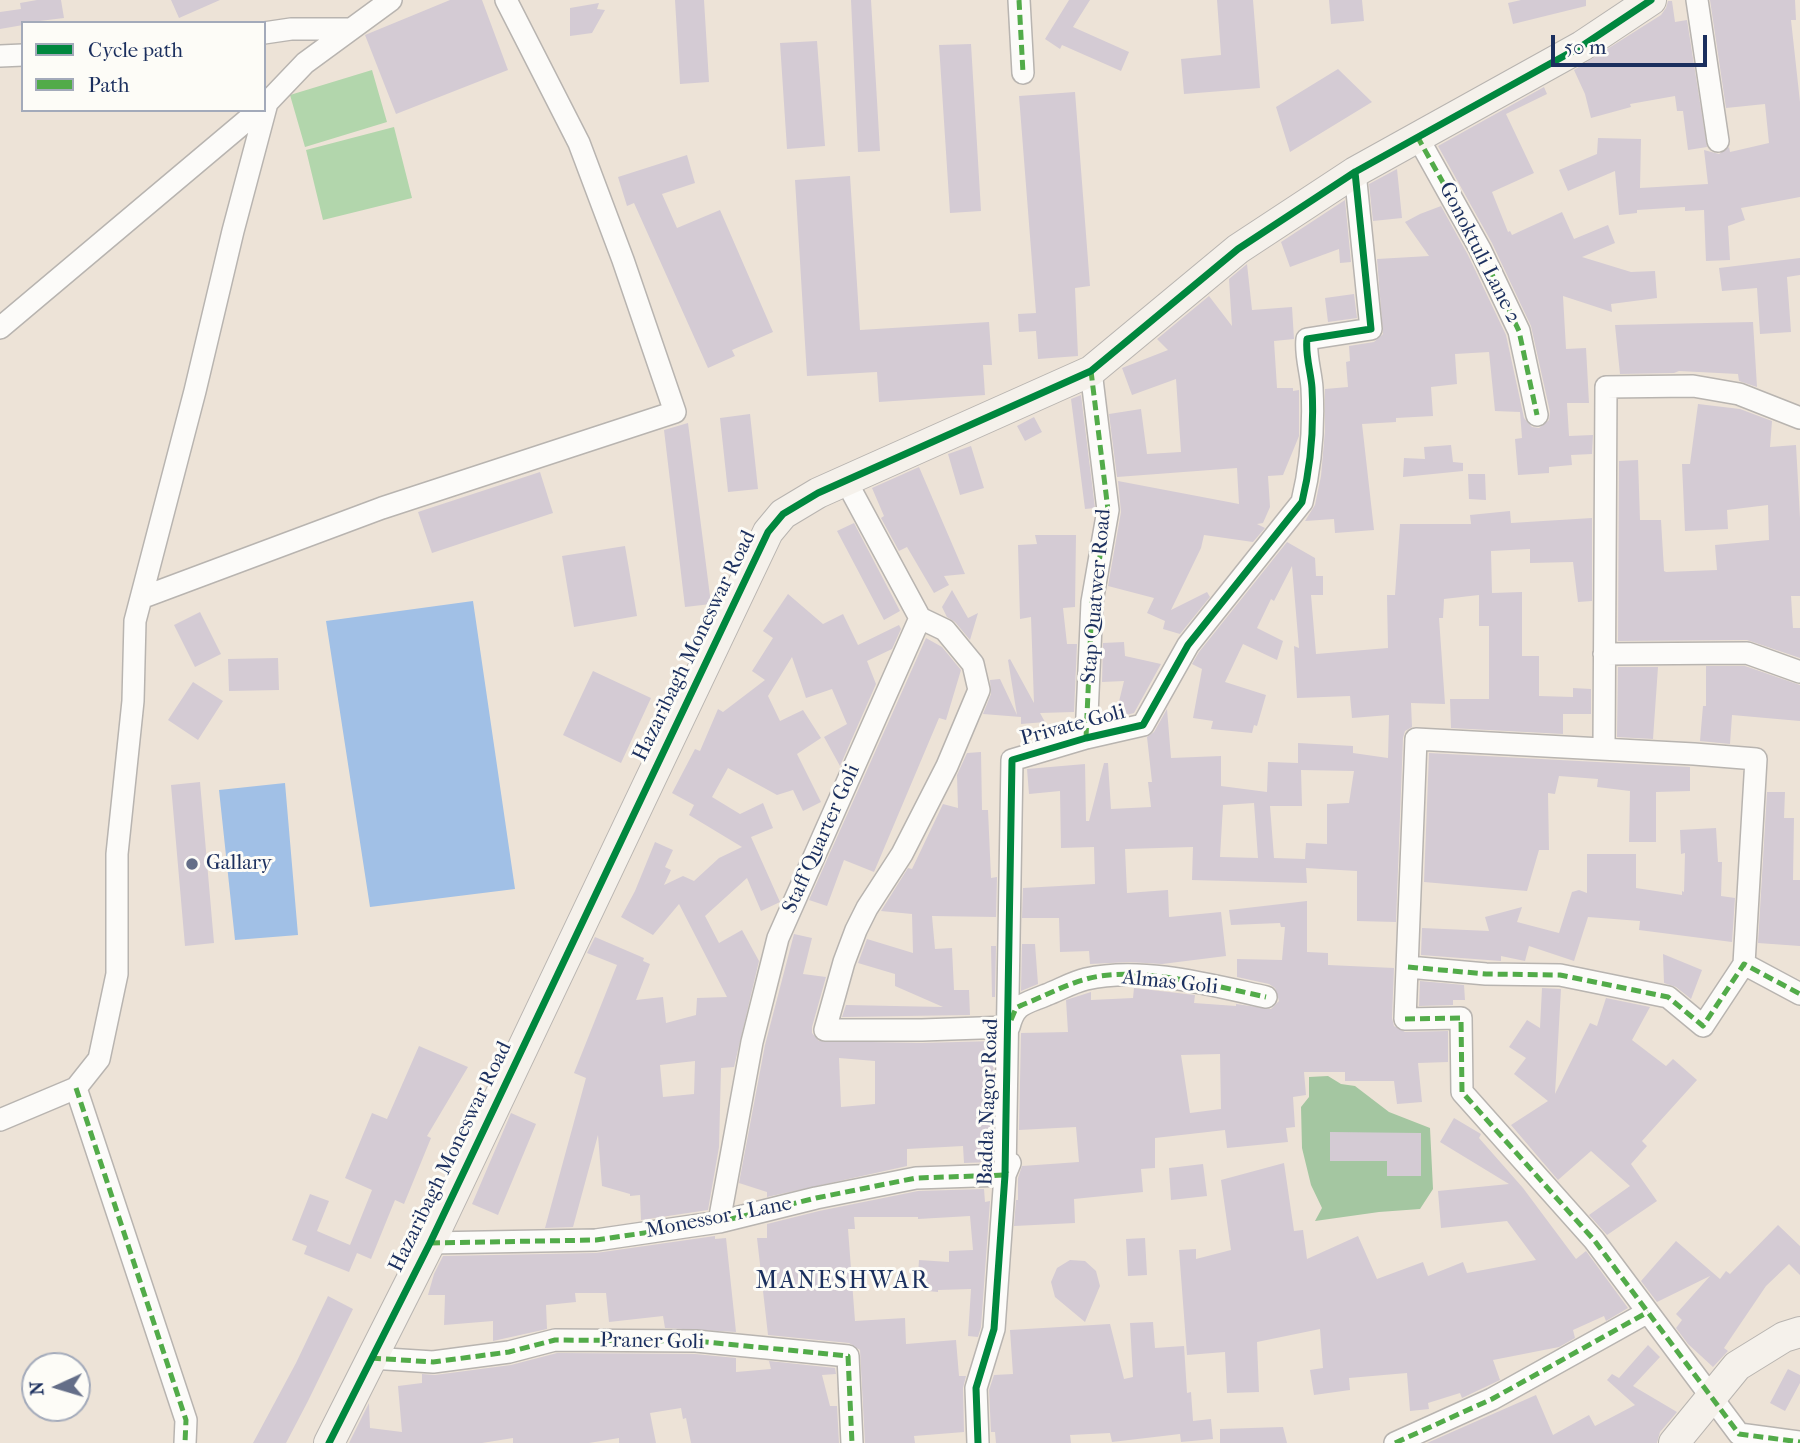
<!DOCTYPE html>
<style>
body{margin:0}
#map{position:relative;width:1800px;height:1443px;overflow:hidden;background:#ede3d7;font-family:"IM FELL French Canon",serif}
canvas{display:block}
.legend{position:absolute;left:21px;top:21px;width:245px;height:91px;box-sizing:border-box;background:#fdfcf7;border:2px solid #a3aaba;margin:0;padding:9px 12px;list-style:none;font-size:21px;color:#1b2f5e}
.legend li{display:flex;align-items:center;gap:14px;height:35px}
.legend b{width:35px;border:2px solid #a3aaba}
.north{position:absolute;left:21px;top:1352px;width:70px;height:70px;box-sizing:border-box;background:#fdfcf7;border:2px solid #a3aaba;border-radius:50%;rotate:266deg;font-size:19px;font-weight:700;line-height:28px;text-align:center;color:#1b2f5e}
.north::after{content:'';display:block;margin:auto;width:24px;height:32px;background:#646e88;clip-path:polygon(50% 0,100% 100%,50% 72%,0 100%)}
.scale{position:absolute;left:1551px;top:35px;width:156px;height:32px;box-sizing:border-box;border:4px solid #1b2f5e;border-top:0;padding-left:9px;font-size:21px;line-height:24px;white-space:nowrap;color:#1b2f5e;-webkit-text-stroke:5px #fdfcf7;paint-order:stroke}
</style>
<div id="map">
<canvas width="1800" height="1443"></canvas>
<ul class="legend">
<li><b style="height:9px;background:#00873e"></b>Cycle path</li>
<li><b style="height:9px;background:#52ab49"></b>Path</li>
</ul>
<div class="north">N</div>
<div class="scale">50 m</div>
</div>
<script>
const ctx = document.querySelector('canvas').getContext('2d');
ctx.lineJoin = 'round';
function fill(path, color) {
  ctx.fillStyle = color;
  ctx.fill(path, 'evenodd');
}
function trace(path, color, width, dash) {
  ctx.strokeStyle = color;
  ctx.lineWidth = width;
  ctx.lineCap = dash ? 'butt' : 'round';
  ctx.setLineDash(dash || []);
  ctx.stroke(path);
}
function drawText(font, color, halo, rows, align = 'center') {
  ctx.font = font + ' "IM FELL French Canon",serif';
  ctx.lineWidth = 6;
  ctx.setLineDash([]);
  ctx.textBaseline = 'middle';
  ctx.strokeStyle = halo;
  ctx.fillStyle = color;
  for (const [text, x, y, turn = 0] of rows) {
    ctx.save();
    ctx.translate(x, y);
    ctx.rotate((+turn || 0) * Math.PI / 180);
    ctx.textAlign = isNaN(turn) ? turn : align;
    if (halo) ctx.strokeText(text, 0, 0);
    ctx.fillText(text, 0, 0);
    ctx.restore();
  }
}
const green = new Path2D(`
 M372,70L387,122L305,147L290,95Z
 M394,127L412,198L323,220L306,150Z`);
const forest = new Path2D(`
 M1328,1076L1341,1084L1355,1086L1389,1112L1430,1128L1433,1189L1420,1209L1379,1212L1315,1221L1322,1208L1311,1185L1302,1148L1301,1107L1309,1097V1077Z`);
const water = new Path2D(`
 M473,601L515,889L370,907L326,621Z
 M285,783L298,935L235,940L219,790Z`);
const building = new Path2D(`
 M37,0H61L64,18L23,23V25L0,29V12L21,9L20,3Z
 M171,0H220L179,18Z
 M450,0H482L508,70L396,114L365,35Z
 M675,0H704L709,82L680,84Z
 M851,0H871L880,151L858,152Z
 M1069,0H1090L1073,27L1129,52L1121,71L1062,45L1060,49L1045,39Z
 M1217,0H1253L1260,88L1184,94L1181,59L1221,55Z
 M1329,0H1362L1364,21L1331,24Z
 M1521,0H1586V6L1513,24L1508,3Z
 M1710,0H1795L1796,20H1791L1800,102V197L1741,208L1745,220L1728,226L1730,260L1706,261L1704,210L1685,211V207L1637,210V213L1619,215L1615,171L1568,191L1559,170L1597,154L1598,138L1641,139L1640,188L1708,184L1704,150L1719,154L1729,147L1730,152L1769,143L1765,104L1726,108Z
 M1668,1H1672L1675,22L1687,20L1707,147L1688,150L1683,111H1677L1675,96L1630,104L1631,107L1591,118L1585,94L1574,70L1661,15L1666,8Z
 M599,3L597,9L605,10L592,33L570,36V8Z
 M817,41L825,146L787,149L780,43Z
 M971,44L981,211L950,213L939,45Z
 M1338,69L1372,102L1290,152L1276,107Z
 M1544,87L1547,94L1506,114L1534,173L1492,192L1508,232L1510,231L1512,235L1562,212L1574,239L1608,225L1615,243L1582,257L1631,272L1655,271L1657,298L1611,304L1612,312L1563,296L1566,349L1586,348L1589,403H1567L1569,436L1593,435L1592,454L1571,455L1572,465L1549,467V473L1518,475L1515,439L1522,438L1520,412L1495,411L1489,352L1455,354L1457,384L1431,387L1433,416L1396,418V422L1362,424L1374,530L1335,533L1334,519L1305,521L1315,505L1321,476L1325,431V389L1348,387L1346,362L1350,361L1349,346L1374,342L1383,334L1377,259L1429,256L1405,222L1420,214L1441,206L1468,255L1506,335L1524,418L1532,427L1539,428L1549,420L1550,412L1531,326L1492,243L1438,146Z
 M1075,92L1090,286L1075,288L1078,356L1038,359L1036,331L1019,332L1018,314L1036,313L1019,96Z
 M687,155L695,183L662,194L677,228L720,210L773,332L732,350L735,356L708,368L634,203L627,206L618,177Z
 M1397,169L1402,218L1373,221L1369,184Z
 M850,176L860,330L989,322L992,365H983L985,395L879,402L877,372L807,376L795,180Z
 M1345,200L1351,262L1340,263L1339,249L1290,267L1281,242Z
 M1800,258V275L1787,277L1791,332L1760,334L1757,288L1722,291L1719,268Z
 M1247,264L1252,310L1292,307L1294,339L1274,341L1277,388H1293V391L1299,390V436L1283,475L1268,476L1270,507L1263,523L1257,524L1265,528L1253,542L1204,535L1201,548L1171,610L1207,592L1210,597L1180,634L1163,629L1165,621L1147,613L1154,598L1108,586L1121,512L1118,481L1239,504L1237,468L1117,477L1109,414L1141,409L1147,454L1181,452L1176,379L1132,395L1122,368L1168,350L1157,339L1209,296L1232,326L1229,279Z
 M1354,294L1357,318L1328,322L1325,298Z
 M1753,322L1757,387L1739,381L1738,374L1679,371L1674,373L1620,374L1615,325Z
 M1081,395L1095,508L1085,509L1071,399Z
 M1698,404L1740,409L1772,421L1770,447L1796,445L1800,518V596H1791L1793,628H1800V658L1747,640L1618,641L1619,461L1638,460L1640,520H1661L1664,571L1666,572L1717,570L1715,545L1769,540L1768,505L1727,510L1728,529L1685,531L1682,464H1690Z
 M750,414L758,489L728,492L720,418Z
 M1034,417L1042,432L1025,441L1017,426Z
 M688,423L711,604L685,607L664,430Z
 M1451,445L1453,462L1463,463V471L1403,477L1404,458L1425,459L1424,447Z
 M971,446L984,488L960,495L948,454Z
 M919,467L965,574L944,576L949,585L934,593L907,547L899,551L881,518L884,516L872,488Z
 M540,472L553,513L432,553L418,512Z
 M1468,474H1485L1486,500L1469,499Z
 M1510,511L1511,523L1592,518V601L1578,602L1573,562L1530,563V549L1491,551L1492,593L1522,592V656H1539V696L1573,697V688L1591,689V714H1563V734L1451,728L1450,699H1489V626H1479V595L1444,599L1443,618H1439L1445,704L1411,703L1412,727L1405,731L1403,738L1396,922L1357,921V871L1306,868L1307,883L1192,880L1193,847L1125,849L1127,893L1168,890L1169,917L1221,912L1226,956L1162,964L1129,962L1090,964L1089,951L1060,952L1059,918H1022L1023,888L1095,884L1094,847L1061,848L1060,791L1029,794L1027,769L1085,764L1086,821H1089L1104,763H1108L1111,809L1151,807L1148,782H1152L1147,737L1154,732L1167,709L1171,758L1221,756V786L1267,792L1268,762L1298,763V743L1353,746V753L1388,758L1389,715L1352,718L1350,696L1297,698L1294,646L1299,648L1292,566L1274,601L1271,599L1257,628L1283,641L1277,660L1243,644L1225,682L1266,695L1257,726L1254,725L1252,733L1211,729L1213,721L1193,718L1202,669L1192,664L1199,652L1287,542L1315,558L1316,576H1323V595H1311L1316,654L1388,648L1387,595H1395L1400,524H1471L1470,515ZM1301,770L1354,771L1349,803L1327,804V844L1306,843L1305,859L1274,858L1270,806H1302ZM1254,803L1258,858L1220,857L1223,805Z
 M854,523L900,611L884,620L837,531Z
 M1035,535H1076L1075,607L1063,608L1067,644H1077L1074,712L1040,713L1045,722L1021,724V717L983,714L991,694L990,680L1000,679L1017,715L1008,660L1010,659L1034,703L1031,617L1020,619L1018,545L1037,544Z
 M625,546L637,616L574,627L562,556Z
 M952,590L968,618L978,613L970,640L955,622L947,617L942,607Z
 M788,594L823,624L843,614L858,645L899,625L901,629L892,649L867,661L876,684L840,766L824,737L847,724L832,689L806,698L792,657L768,696L780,721L803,710L821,738L797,754L821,802L803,811L793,790L777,795L728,768L712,797L740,814L763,803L773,828L751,837L780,902L761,911L747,878L705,916L719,943L742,930L759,961L734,1067L721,1068L719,1147L708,1210L641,1220L640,1195L630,1196V1194L602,1186L598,1135L573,1227L545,1228L586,1078L574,1073L617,965L587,953L595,937L644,958L643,961L650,964L636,1000L663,997L666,1023L696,1015L697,998L727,997L679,904L653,935L621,917L635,891L655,842L673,850L665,867L671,870L664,885L683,876L694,881L719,858L742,847L689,815L694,805L672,793L695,749L700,751L718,709L723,712L765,680L752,671L773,638L763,631ZM695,1061L694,1094L663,1097L660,1065Z
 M200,612L221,654L195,667L174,625Z
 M926,638L942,647L961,670L946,720L939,718L874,872L844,860L827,906L809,900Z
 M1124,642L1125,656L1161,664L1134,713L1115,718L1124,681L1102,682L1103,643Z
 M278,658L279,690L229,691L228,659Z
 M1706,666H1745L1800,685V721L1732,715L1730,744L1700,741L1703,706H1706Z
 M1618,667H1658L1653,739L1617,737Z
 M593,671L651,698L621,763L563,735Z
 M193,682L223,701L198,740L168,720Z
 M981,752L982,810H988L991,878L997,877L996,917L932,916L935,949L952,948L954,990H969L970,1015L842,1017L846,1005L943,1007L895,986V974L858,963L867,939L913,953L912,914L881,911L908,868L912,869L943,804L958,808L957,775L967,753Z
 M1429,753L1690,767V791L1656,792V842H1629L1630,791L1597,787L1598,779L1559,776L1555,794L1548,793L1549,850H1539L1527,891L1424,882Z
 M200,782L214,943L185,946L171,785Z
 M1767,792H1785L1784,818H1794L1793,880H1800V946L1758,943Z
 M1716,828L1718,862H1722L1721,896L1735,898L1732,942L1639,930L1640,921L1588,917L1574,961L1529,946L1525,961L1501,956V961L1421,955L1422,928L1489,931L1485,917L1522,907L1517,922L1559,933L1572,892L1579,890L1587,893V854H1636V888L1682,895V891L1684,892L1685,853L1681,854L1680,830Z
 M1307,901V952L1328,953V965L1394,968L1392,1018L1394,1026L1405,1032L1448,1031V1062L1418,1063L1422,1102L1397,1104L1394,1081H1345V1072H1304L1306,1095L1293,1097L1295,1127L1286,1128L1288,1142L1227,1148L1225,1130L1155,1138V1168L1141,1169L1143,1192L1074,1199L1075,1223L1014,1226L1016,1200H1018V1178L1022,1166L1079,1162L1076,1127L1019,1130L1021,1033L1068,1032L1066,1000L1091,992V1000L1133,998L1134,988L1195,995L1194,1003L1236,1006V1004L1271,1009L1279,1001L1275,988L1269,984L1237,977V959L1282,960L1285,927H1281L1280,923L1231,925L1229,910ZM1220,1054L1221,1109L1190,1113L1181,1055Z
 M794,934L812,938L803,974L826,977L812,1027V1033L819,1041L922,1043L994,1041L992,1162L964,1163L963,1146L907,1149V1166L767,1197V1192L739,1183L765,1045ZM839,1058L875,1061V1104L841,1107Z
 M1022,944H1035L1038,984L1021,991Z
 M991,946H996L995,997H992Z
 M1663,954L1702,970L1691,999L1676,987L1664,983Z
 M1420,981L1464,985L1465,1000H1453V1005L1419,1006Z
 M1542,988L1561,989L1555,1094L1590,1023L1597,1026L1606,998L1650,1007L1632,1040L1666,1066L1673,1059L1697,1080L1642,1141L1647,1146L1631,1164L1657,1201L1607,1235L1589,1215L1630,1186L1591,1151L1558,1180L1511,1125L1548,1101L1514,1074L1526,1058L1509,1047L1527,1020L1540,1028Z
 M419,1046L468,1067L427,1136L431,1138L404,1204L395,1200L371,1259L357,1253L349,1272L304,1254L307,1246L292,1240L310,1194L329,1201L317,1231L350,1245L372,1190L345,1178L372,1113L387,1119Z
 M511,1113L536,1124L498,1215L472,1204Z
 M1454,1118L1481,1134L1479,1138L1523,1188L1576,1259L1586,1251L1628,1308L1606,1321L1604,1316L1573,1330L1575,1338L1559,1347L1493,1360L1500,1380L1462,1398L1460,1393L1428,1403L1429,1409L1410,1411L1407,1373L1349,1378L1350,1390L1314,1395L1310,1370L1323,1368L1320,1329L1257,1342L1259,1392L1227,1393L1225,1352L1187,1355L1179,1250L1196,1249V1259L1231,1250L1221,1180L1284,1163L1294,1231L1303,1230L1307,1259L1358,1236L1377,1279L1423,1262L1428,1276L1463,1262L1467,1273L1536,1260L1507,1221L1441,1228L1438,1191L1509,1184L1440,1142Z
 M1330,1132L1421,1133V1176H1387V1161H1330Z
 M1203,1164L1207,1196L1171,1200L1169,1168Z
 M984,1189L985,1202L990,1201L981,1327L978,1337L968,1336L971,1289L938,1290V1292L917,1290L919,1260L949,1262V1251L973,1250L970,1216L918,1219V1217H854L855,1229H848L855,1321L905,1318L906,1344L956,1340L959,1376H966L963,1388L964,1432L914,1436L915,1443H865L860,1350L849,1343L768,1335L757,1238H767V1224L819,1211L918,1191Z
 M1778,1225L1800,1246V1275L1789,1264L1766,1286L1724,1348L1728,1351L1713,1367L1688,1344L1676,1328L1682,1320L1676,1314L1710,1276L1657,1302L1641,1281L1676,1241L1720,1279L1726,1271L1730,1274Z
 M715,1236V1239L726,1238L736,1332L665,1328L663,1316L609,1322L606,1293H575L576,1302L546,1305L547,1329L493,1341V1321L444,1325L445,1295H428L434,1274L443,1256L596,1253Z
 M1145,1238L1147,1275L1128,1276L1126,1239Z
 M1070,1260L1085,1261L1096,1271L1100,1286L1085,1322L1055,1297L1051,1282L1057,1268Z
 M328,1296L353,1309L308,1401L286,1443H253L296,1363Z
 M1153,1322L1155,1348L1184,1346L1187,1393L1191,1392L1193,1421L1211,1419L1213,1439L1181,1442L1180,1434L1112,1442L1110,1433L1070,1435L1071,1443H996L995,1432H991L989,1390L994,1375L1013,1374L1010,1330L1110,1324L1124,1379L1133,1377L1130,1323Z
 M1648,1345L1660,1357L1633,1386L1677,1412L1660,1432L1657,1443H1427L1536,1395L1553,1435L1589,1415L1595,1426L1635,1405L1607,1380L1612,1374L1619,1378Z
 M557,1353L695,1354L736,1358V1372L771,1369L769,1361L835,1368L836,1374L822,1375L830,1406H837L839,1443H691L686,1418L683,1419L681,1408L650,1413L656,1443H619V1438L589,1443H513V1438L482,1443H349L369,1403L370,1428L402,1432L398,1386L422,1383V1374L435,1375L511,1365Z
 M1788,1369L1800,1375V1383L1785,1411L1770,1403Z
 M1283,1427L1287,1443H1220V1429Z`);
const street = new Path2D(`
 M1019,0L1023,73
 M1697,0L1718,141
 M264,33L291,29H351
 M0,56L23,55
 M264,106L305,63L391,0
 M1417,136L1480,249L1519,331L1537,415
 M0,328L259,110
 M846,481L920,618
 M141,598L382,508L675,412L623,260L579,143L506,0
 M920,618L945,630L973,664L979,690L947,766L902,854L867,908L856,930L844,962L825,1030H922L1009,1027C1015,1003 1025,1004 1046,995C1059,990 1073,982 1086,979C1142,966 1211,985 1266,997
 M1604,654L1747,653L1800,672
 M1086,738L1092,602L1108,510L1091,371
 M1604,748L1606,387L1693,386L1739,394L1800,418
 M1744,964L1756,759L1694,754L1416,739L1405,1019L1461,1018L1462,1092L1594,1240L1739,1434L1800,1442
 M1408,967L1486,974L1560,975L1668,997L1703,1026L1744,964L1800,994
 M76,1088L186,1420L185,1443
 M0,1120L76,1088L99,1059L117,974V854L133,701L135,621L195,391L233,231L267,103
 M719,1222L752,1042L778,938L920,618
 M430,1243L596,1240L719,1222L816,1198L916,1178L1005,1175L1010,1163
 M371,1358L433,1362L509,1352L555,1340L696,1341L848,1356L852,1443
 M978,1443L976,1388L994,1329L1005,1175L1012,760L1086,738L1143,725L1188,645L1302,502C1311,465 1314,425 1312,388C1311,372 1305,355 1307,339L1371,329L1355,172
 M1395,1443L1492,1399L1648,1312`);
const secondary = new Path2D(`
 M329,1443L430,1243L768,532L783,514L818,493L1091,371L1238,249L1355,172L1582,46L1651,0
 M1674,1443L1737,1366L1784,1337L1800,1332`);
const quiet = new Path2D(`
 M1019,0L1023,73
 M1417,136L1480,249L1519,331L1537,415
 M1086,738L1092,602L1108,510L1091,371
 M1408,967L1486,974L1560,975L1668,997L1703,1026L1744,964L1800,994
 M1405,1019L1461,1018L1462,1092L1594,1240L1739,1434L1800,1442
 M1011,1020L1016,1008L1022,1005C1043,997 1062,986 1083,980C1132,964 1216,986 1266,997
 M76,1088L186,1420L185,1443
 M430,1243L596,1240L719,1222L816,1198L916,1178L1005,1175L1007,1171
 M371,1358L433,1362L509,1352L555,1340L696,1341L848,1356L852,1443
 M1395,1443L1492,1399L1648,1312`);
const cycleway = new Path2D(`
 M329,1443L430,1243L768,532L783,514L818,493L1091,371L1238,249L1355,172L1582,46L1651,0
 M978,1443L976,1388L994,1329L1005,1175L1012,760L1086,738L1143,725L1188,645L1302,502C1311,465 1314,425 1312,388C1311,372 1305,355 1307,339L1371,329L1355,172`);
const markers = [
 [192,864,7,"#646e88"]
];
const streetNames = [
 ["Gonoktuli Lane 2",1479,253,63],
 ["Stap Quatwer Road",1097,596,-85],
 ["Hazaribagh Moneswar Road",695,646,-64],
 ["Private Goli",1073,726,-15],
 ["Staff Quarter Goli",822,839,-66],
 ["Almas Goli",1170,983,6],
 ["Badda Nagor Road",989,1102,-88],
 ["Hazaribagh Moneswar Road",451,1157,-64],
 ["Monessor 1 Lane",719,1218,-11],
 ["Praner Goli",652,1342,1]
];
const poiNames = [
 ["Gallary",206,864]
];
const quarterNames = [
 ["MANESHWAR",843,1282]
];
fill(green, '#b2d6ac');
fill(forest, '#a4c6a1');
fill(water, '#a1c0e6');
fill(building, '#d4cbd4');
trace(street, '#b8b4b0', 24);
trace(secondary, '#b8b4b0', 32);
trace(street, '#fcfbf9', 21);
trace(secondary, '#f5f1eb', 30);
trace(quiet, '#52ab49', 5, [10, 5]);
trace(cycleway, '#00873e', 7);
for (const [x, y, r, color] of markers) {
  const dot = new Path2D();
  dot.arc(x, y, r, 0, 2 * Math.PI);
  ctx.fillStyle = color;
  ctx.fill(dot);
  trace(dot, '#fdfcf7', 2.5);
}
drawText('21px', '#1b2f5e', '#fdfcf7', streetNames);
drawText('21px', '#1b2f5e', '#fdfcf7', poiNames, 'left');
ctx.letterSpacing = '2px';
drawText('24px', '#1b2f5e', '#fdfcf7', quarterNames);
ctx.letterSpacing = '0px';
</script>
